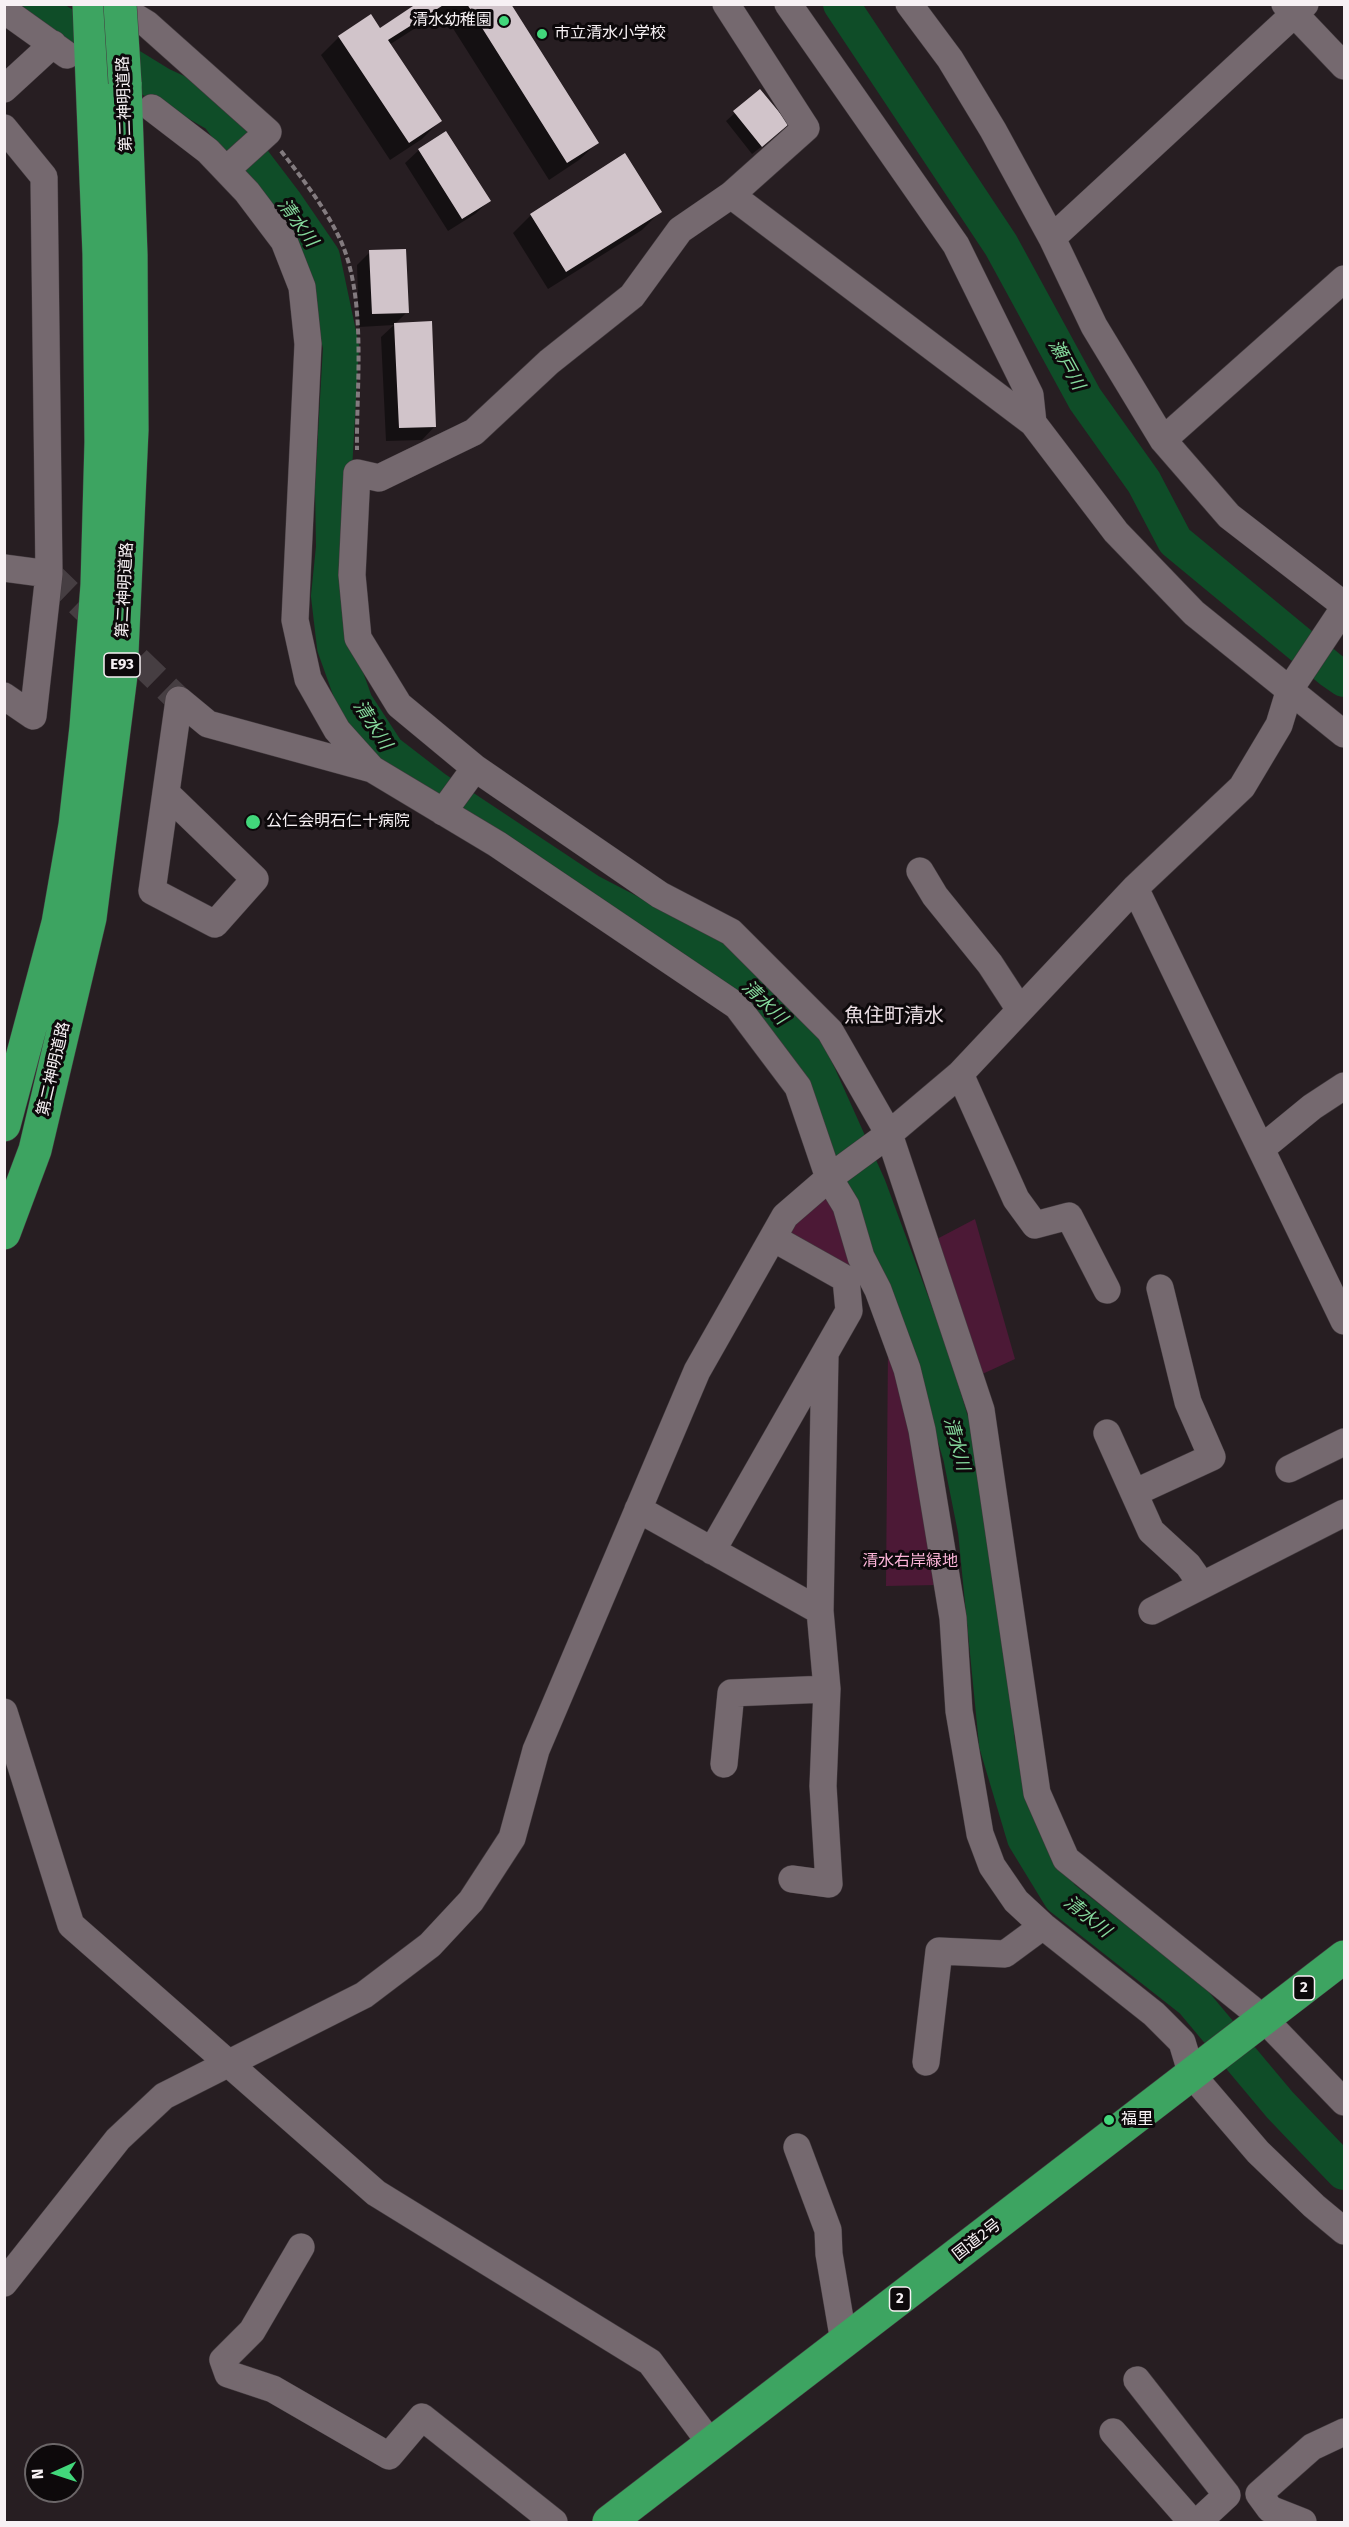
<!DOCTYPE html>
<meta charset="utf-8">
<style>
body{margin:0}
#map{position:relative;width:1349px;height:2527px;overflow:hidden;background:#271e22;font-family:"Fira Sans",sans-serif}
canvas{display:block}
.frame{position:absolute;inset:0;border:6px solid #f7f1f4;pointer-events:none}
.north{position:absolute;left:24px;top:2443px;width:60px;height:60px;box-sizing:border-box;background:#0d090b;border:2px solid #6b6668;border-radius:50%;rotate:267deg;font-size:16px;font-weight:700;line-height:24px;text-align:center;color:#f7f1f4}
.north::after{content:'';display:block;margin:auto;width:21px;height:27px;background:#42d77b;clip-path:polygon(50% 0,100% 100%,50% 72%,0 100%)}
</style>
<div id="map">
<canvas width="1349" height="2527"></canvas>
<div class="frame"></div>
<div class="north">N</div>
</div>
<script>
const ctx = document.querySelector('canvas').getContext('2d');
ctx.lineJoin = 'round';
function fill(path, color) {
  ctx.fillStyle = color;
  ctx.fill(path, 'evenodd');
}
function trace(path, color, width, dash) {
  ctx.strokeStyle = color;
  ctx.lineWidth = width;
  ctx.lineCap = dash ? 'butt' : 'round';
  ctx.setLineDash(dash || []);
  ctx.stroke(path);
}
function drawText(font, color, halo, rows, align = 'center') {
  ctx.font = font + ' "Fira Sans","Noto Sans JP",sans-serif';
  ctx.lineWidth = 6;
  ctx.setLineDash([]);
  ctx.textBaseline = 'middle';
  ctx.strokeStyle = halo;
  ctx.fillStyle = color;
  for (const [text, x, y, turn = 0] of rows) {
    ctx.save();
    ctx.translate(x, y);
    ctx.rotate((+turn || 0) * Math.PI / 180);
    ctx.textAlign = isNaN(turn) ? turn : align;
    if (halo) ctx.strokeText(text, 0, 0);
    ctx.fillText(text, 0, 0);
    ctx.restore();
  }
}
const green = new Path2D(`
 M828,1189L852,1272L790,1236L789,1228Z
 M975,1219L1015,1359L978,1376L935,1240Z
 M888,1346L917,1447L938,1585L886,1586Z`);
const shadow = new Path2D(`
 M419,4H509L597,143L579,160L549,180L442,11L389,45L440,121L422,139L390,160L321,55L339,37L370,16L380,30Z
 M760,91L779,133L752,154L726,121Z
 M446,133L489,201L475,214L448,231L405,163L419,150Z
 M660,212L642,230L548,289L513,233L531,215Z
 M370,252L407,312L395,324L435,426L422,440L386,441L381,337L394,325L359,327L357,265Z`);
const river = new Path2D(`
 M38,4L52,18L161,85L187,97L218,115L285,203L322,257L341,347L333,487L334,547L329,596L335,647L355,703L387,752L435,789L590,892L717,958L802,1039L868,1186L930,1353L961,1456L976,1531L997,1744L1025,1838L1061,1897L1192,2000L1280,2105L1344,2172
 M841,4L1001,245L1085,399L1144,482L1175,541L1331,670L1344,679`);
const building = new Path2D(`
 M416,4H445L388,40L442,121L409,143L338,36L371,14L380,28Z
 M467,4H511L599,143L567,163Z
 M760,89L789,124L762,147L733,111Z
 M446,131L491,201L462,219L418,149Z
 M625,153L662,212L566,272L530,214Z
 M406,249L409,313L372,314L369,250Z
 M432,321L436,427L399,428L394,323Z`);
const minorTunnel = new Path2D(`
 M49,574L179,700`);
const path = new Path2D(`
 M281,151C302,178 323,205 338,235C368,294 356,386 357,450`);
const minor = new Path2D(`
 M114,4L147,24L268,132L226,170
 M726,4L806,128L731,195L680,230L632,296L549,362L474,432L379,478L357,473L352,575L358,638L399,705L475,768L660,895L731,932L830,1031L889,1134L981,1410L1037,1793L1066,1859L1264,2019L1344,2102
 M788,4L956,245L1030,395L1033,423
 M909,4L950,59L993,130L1052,238L1094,326L1163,440L1229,516L1344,605
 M1285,4L1344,66
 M4,10L67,55
 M4,89L53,44
 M152,108L208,151L247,192L284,241L302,287L308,344L295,620L308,679L337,730L372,769L497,844L737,1006L798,1087L829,1178L846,1206L861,1257L878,1290L907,1369L922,1430L953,1618L959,1711L980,1834L992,1866L1016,1901L1043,1926L1154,2014L1182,2042L1192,2075L1258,2152L1314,2206L1344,2231
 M4,128L44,177L49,574L33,716L4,696
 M731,195L1033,423L1116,532L1194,613L1344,734
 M1052,238L1305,4
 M1163,440L1344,279
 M4,568L49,574
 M179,700L208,724L372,769
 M166,793L255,879L215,924L152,891L179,700
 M443,812L475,768
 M920,871L935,896L990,964L1020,1010
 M1135,888L1344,1321
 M960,1074L1016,1199L1035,1225L1069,1216L1107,1290
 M1262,1148L1312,1107L1344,1086
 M1107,1433L1151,1531L1188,1565L1202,1585
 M1289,1469L1344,1442
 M1134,1493L1212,1457L1188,1402L1160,1288
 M638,1509L820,1611L825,1356
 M712,1551L849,1311L846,1279L773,1238
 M1152,1611L1344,1513
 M4,1712L71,1925L376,2193L650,2362L711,2444
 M724,1764L731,1693L827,1689
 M792,1879L829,1884L823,1786L827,1689L820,1611
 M926,2062L939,1951L1005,1954L1043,1926
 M797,2147L828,2230L829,2254L844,2342
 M301,2247L252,2331L223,2360L228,2374L273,2389L389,2456L422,2417L554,2522
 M4,2283L118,2139L164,2096L364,1995L430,1945L471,1901L512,1838L536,1750L697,1371L785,1216L829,1178L889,1134L960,1074L1135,888L1242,787L1279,725L1290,689L1340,614L1344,603
 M1137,2380L1227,2495L1198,2522
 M1113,2432L1192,2522
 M1303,2522L1270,2509L1259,2494L1312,2447L1344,2432`);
const highway = new Path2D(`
 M4,1125L58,923L75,825L86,727L97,585L101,442L99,254L89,4
 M4,1233L35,1150L90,918L121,675L132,430L131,255L125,83
 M609,2522L1344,1957`);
const highwayBridge = new Path2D(`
 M120,4L125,83`);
const markers = [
 [504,21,6,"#42d77b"],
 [542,34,6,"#42d77b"],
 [253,822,8,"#42d77b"],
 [1109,2120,6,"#42d77b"]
];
const shields = [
 [122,665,36],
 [1304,1988,21],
 [900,2299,21]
];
const shieldNames = [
 ["E93",122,665],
 ["2",1304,1988],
 ["2",900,2299]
];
const poiNames = [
 ["清水幼稚園",492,21,"right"],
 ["市立清水小学校",554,34],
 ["公仁会明石仁十病院",266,822],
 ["福里",1121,2120]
];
const streetNames = [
 ["第二神明道路",125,104,-92],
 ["第二神明道路",125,590,-87],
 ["第二神明道路",54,1069,-77],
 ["国道2号",977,2240,-38]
];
const parkNames = [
 ["清水右岸緑地",910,1562]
];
const waterNames = [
 ["清水川",297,223,54],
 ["瀬戸川",1066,365,61],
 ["清水川",372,725,57],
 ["清水川",764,1003,44],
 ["清水川",956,1444,75],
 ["清水川",1087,1917,39]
];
const quarterNames = [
 ["魚住町清水",894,1016]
];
fill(green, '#4c1936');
fill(shadow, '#0007');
trace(river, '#0f4d28', 36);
fill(building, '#d1c4ca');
trace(minorTunnel, '#463e42', 27, [27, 14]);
trace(minor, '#433b3f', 28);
trace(highway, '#433b3f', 34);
trace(path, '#837b7f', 4, [6, 3]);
trace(minor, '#75696f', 27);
trace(highway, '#3da461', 33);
trace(highwayBridge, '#433b3f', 34, []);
trace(highwayBridge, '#3da461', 33);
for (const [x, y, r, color] of markers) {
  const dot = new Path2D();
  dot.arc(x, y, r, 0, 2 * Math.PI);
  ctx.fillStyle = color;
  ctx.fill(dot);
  trace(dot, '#0d090b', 2);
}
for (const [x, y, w] of shields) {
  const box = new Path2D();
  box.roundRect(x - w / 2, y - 12, w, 24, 4.5);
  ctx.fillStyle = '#0d090b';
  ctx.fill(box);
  trace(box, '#f7f1f4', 1.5);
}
drawText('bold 15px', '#f7f1f4', null, shieldNames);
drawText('16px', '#f7f1f4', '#0d090b', poiNames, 'left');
drawText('16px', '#f7f1f4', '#0d090b', streetNames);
drawText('16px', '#fcb4d8', '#0d090b', parkNames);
drawText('italic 18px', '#85d99c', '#0d090b', waterNames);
drawText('20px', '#eadde3', '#0d090b', quarterNames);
</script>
